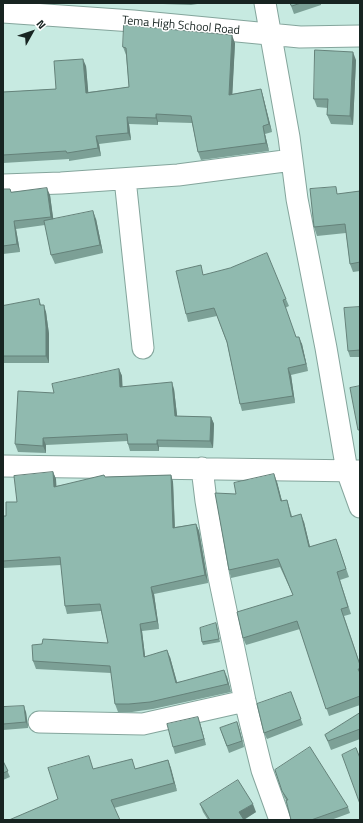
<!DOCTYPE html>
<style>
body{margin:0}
#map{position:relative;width:363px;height:823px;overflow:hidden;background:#c7eae1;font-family:"Titillium Web",sans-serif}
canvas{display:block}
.frame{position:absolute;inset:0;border:4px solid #172421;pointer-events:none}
.north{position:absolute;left:12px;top:12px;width:40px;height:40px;-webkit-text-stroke:3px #fff;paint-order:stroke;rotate:50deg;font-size:11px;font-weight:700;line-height:16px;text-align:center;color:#172421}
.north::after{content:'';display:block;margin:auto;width:14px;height:18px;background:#172421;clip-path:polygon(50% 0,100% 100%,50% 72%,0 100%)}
</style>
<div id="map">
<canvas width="363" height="823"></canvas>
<div class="frame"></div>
<div class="north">N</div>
</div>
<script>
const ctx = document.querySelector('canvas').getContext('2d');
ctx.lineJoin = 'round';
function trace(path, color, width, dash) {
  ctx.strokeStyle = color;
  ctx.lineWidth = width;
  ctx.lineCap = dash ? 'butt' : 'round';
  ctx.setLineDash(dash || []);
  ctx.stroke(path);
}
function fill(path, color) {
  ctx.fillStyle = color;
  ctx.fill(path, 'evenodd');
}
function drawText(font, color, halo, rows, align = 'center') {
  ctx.font = font + ' "Titillium Web",sans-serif';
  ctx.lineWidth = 3;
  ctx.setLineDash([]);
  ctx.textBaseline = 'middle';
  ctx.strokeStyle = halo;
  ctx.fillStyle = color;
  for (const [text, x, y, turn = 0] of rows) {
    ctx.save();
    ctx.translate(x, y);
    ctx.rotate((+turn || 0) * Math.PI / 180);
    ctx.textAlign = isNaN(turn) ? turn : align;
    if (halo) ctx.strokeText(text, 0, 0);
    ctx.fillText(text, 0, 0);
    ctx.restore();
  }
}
const minor = new Path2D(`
 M265,3L289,137L297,199L326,348L347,471L360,507
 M3,12L133,21L300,37L360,36
 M125,179L143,348
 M3,185L61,183L178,175L292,160
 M3,466L360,471
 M202,468L206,501L219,577L245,701L262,770L280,820
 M39,722L143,724L245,701`);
const wall = new Path2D(`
 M135,3H204L191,5Z
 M290,3H321V5L294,14Z
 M235,43L232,94L261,89L263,96L272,132L265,134L269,151L201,160L198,152L192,123L158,122V125L129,124L131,140L99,144L101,156L69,161V159L3,163V92L56,89L86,66L88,92L129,87L126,55L123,47Z
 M356,60L353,125L331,124L327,115L328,108L317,107L314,99Z
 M3,189H10L11,192L50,195L53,219H96L103,253L55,264L51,255L45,225L16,229L20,252L3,254L4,274L3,275Z
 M360,191V271L353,272L350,264L346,233L317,236L314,227L339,194Z
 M204,274L286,299L289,306L285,308L296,337L302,344L308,371L291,375L295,403L242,411L240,404L227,343L217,316L188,322L186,314Z
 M39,299L41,305L46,312L49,334V363H3V306Z
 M360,307V357H350L348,351Z
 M119,369L122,376V387L174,389L177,416L211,417L214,424L213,448L159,447V451H130L128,444V441L46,445V453L18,452L15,444L54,393Z
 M53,472L56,479V486L105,477L171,475L173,482L175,527L196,524L199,531L208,583L154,594L159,629L142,631L145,656L170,657L177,682L227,677L231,692L153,709L132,712H118L115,704L111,673L36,669L33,661L108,643L101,611L67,614L65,606L61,565L3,568V516H6L17,502Z
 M277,482L282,501L287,500L292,516L304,522L310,547L336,539L349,577L340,580L351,614L344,616L360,664V705L329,716L300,629L246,645L243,638L293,595L280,567L231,578L229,570L236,494Z
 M217,626L220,642L203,645L202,642Z
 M291,692L303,725L267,739L264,733Z
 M3,707L26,712L28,728L3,730Z
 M360,713V739L331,750L325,735Z
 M237,722L239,728L244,747L229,753L220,728Z
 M200,723L206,745L175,754L173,747Z
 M168,760L177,791L114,808L58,799L93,769H135Z
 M3,761L10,777L3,780Z
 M275,770L348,807L350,813L331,820H291L286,800L284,797Z
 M200,804L256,812L244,820H208L203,812Z`);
const shadedWall = new Path2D(`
 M232,35L235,43L232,102L229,95Z
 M353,52L356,60L353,125L350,116Z
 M83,59L86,66L89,100L86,93Z
 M261,89L263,96L272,132L269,124Z
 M156,114L158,122V125L156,118Z
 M127,117L129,124L131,140L128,133Z
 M263,126L265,134L269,151L266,143Z
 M96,136L99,144L101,156L98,148Z
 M47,188L50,195L54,224L51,217Z
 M93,211L96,219L103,253L100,245Z
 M14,221L16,229L20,252L17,244Z
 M3,253V254L4,274L3,271Z
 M44,305L46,312L49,334V363L46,356Z
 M299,337L302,344L308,371L306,364Z
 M288,368L291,375L295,403L293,396Z
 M119,369L122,376L123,394L120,387Z
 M172,382L174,389L178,423L175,416Z
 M211,417L214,424L213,448L210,441Z
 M43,438L46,445V453L43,446Z
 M157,440L159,447V451L157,444Z
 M53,472L56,479L57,494L54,487Z
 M274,474L277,482L284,509L281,501Z
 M171,475L173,482L175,535L173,528Z
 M301,514L304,522L312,555L309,547Z
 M196,524L199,531L208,583L205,575Z
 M151,587L154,594L159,629L157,621Z
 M140,624L142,631L146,664L144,657Z
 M167,650L170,657L179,690L176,683Z
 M224,670L227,677L231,692L228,684Z
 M24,706L26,712L28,728L26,722Z
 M198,717L200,723L206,745L204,739Z
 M237,722L239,728L244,747L242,741Z
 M168,760L171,768L177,791L174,783Z
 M253,804L256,812L243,820L239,812Z`);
const building = new Path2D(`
 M290,3H301L292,6Z
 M124,25L232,35L229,95L261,89L269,124L263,126L266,143L198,152L191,116L156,114V118L127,117L128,133L96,136L98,148L67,153L66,151L3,155V92L56,89L54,61L83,59L86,93L129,87L126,48L123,47Z
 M315,50L353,52L350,116L327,115L328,99H314Z
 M336,187L337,194L360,191V262L350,264L345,224L314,227L310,189Z
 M47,188L51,217L14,221L17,244L3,246V189H10L11,192Z
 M93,211L100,245L51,255L44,221Z
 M267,253L286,299L283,300L296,337H299L306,364L288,368L293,396L240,404L227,342L214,308L186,314L176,271L201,265L203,275L230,268Z
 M39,299L40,305H44L46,327V356H3V306Z
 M360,307V350L348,351L344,308Z
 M119,369L120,387L172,382L175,416L211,417L210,441L157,440V444H128L127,434L43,438V446L15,444L18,391L54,393L52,384Z
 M360,386V430H358L350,388Z
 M53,472L54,487L104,475L105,477L171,475L173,528L196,524L205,575L151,587L157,621L140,624L144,657L167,650L176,683L224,670L228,684L150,702L129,704H115L110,666L33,661L32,645L42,644L43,639L108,643L100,604L65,606L60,557L3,561V516H6V502H17L14,476Z
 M274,474L281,501L287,500L291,517L301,514L309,547L336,539L346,569L337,572L348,607L341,609L360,665V669H358L360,673V696L326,709L297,621L243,638L237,612L293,595L278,559L229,570L215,493L236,494L234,483Z
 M216,623L219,639L202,642L200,628Z
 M291,692L301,719L264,733L257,704Z
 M24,706L26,722L3,724V707Z
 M360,713V729L328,741L325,735Z
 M198,717L204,739L173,747L167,724Z
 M237,722L242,741L227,746L220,728Z
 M310,747L348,807L311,820H291L286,800H288L282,791L275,770Z
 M356,748L360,758V804L342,755Z
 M89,756L93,769L132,759L135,769L168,760L174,783L111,800L120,820H9L58,799L48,768Z
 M3,761L8,771L3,773Z
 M238,780L253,804L239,812L244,820H210L200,804Z`);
const streetNames = [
 ["Tema High School Road",181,26,5]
];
trace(minor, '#84a59c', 23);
trace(minor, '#fff', 21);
fill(wall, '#7ca096');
fill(shadedWall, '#65827a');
fill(building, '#90baaf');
trace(building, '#65827a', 1);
drawText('12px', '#172421', '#fff', streetNames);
</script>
